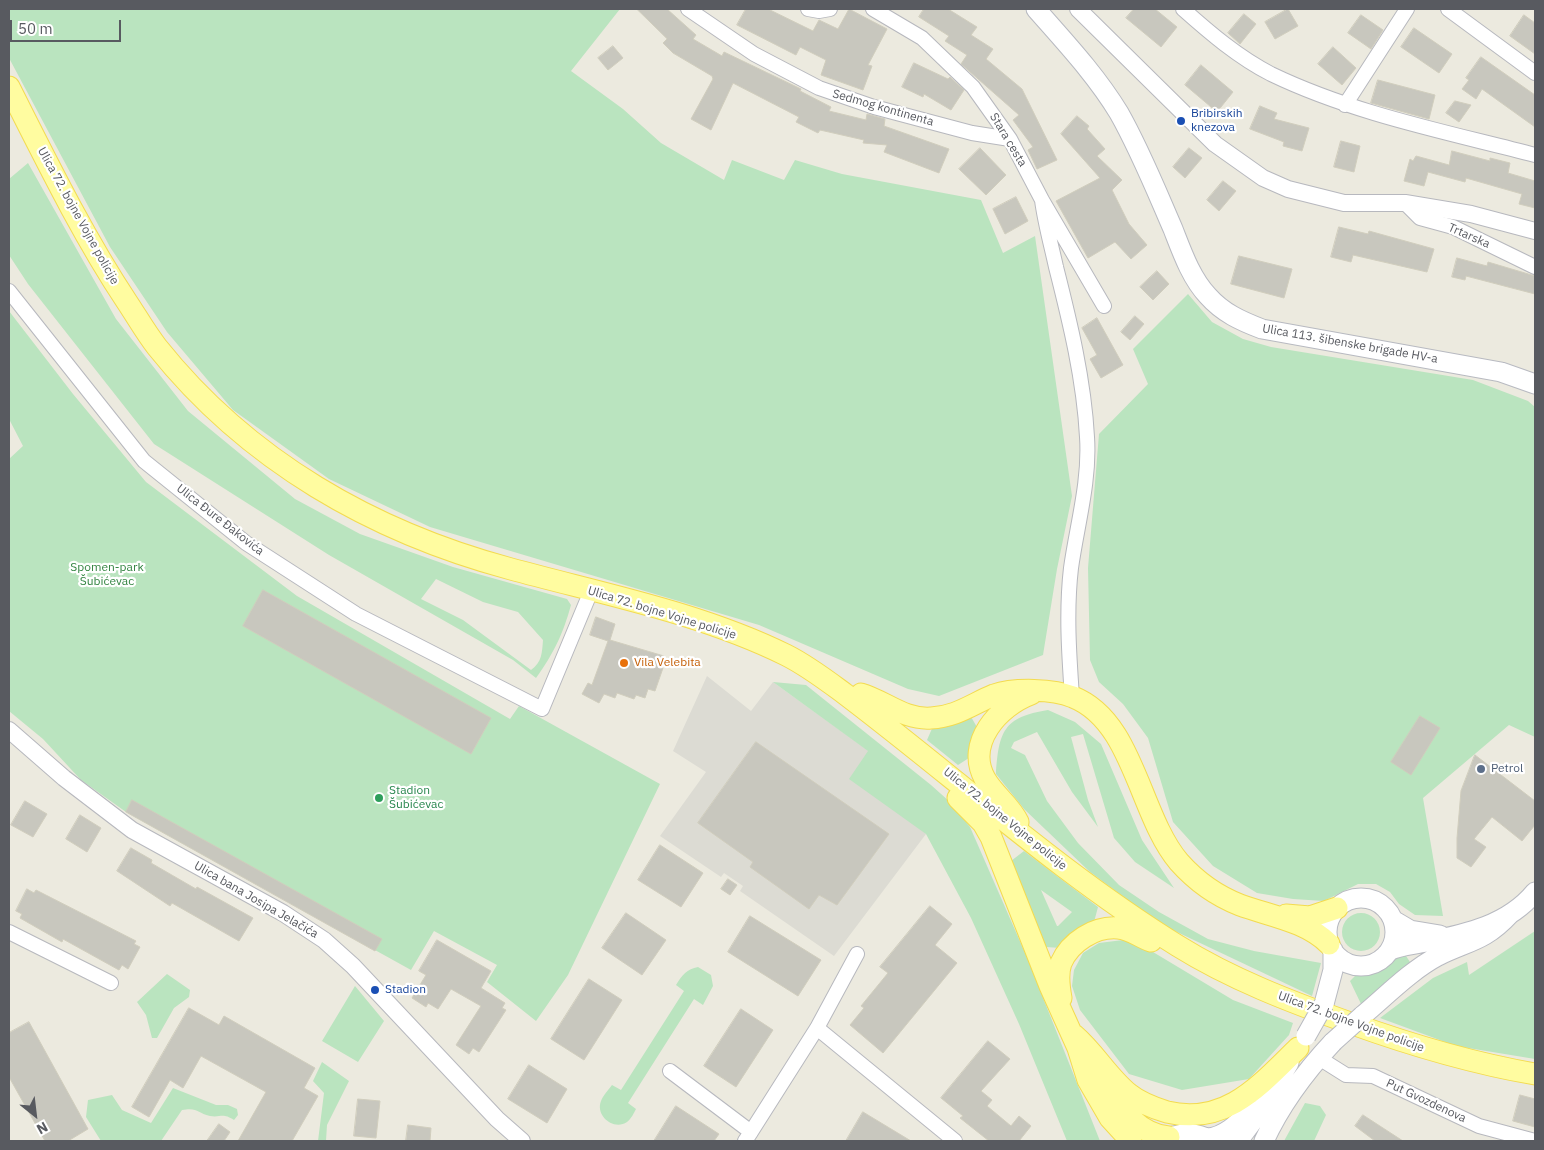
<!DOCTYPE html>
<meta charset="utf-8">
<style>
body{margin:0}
#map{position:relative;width:1544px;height:1150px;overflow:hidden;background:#eceadf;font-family:"IBM Plex Sans",sans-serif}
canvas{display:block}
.frame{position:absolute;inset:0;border:10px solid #585a60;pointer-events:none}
.north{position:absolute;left:10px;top:1090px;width:50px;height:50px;-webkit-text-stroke:4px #fff;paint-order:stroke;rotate:151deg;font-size:14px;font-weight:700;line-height:20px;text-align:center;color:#585a60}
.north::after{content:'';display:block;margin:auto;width:18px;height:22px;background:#585a60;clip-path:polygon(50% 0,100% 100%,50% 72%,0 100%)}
.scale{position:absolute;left:10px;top:20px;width:111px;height:22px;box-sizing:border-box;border:2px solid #585a60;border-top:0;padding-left:6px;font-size:15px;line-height:18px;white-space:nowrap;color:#585a60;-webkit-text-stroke:4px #fff;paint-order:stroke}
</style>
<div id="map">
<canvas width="1544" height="1150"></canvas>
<div class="frame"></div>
<div class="north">N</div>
<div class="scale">50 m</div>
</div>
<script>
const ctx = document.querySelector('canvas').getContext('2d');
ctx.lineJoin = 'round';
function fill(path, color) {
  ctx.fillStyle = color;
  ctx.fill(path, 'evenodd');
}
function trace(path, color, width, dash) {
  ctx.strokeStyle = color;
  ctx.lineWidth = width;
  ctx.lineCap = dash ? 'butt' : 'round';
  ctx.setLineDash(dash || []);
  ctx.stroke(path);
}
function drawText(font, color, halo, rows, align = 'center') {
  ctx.font = font + ' "IBM Plex Sans",sans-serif';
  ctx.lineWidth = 4.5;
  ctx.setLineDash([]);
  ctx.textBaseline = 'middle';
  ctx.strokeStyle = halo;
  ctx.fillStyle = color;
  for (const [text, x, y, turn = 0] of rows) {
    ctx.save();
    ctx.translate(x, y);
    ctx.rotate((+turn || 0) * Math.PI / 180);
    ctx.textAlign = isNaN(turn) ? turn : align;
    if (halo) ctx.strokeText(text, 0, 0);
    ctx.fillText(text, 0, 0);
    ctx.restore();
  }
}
const industrial = new Path2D(`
 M707,676L751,711L773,682L869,751L926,834L834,956L740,891L743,886L724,873L721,877L660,836L706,772L673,751Z`);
const green = new Path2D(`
 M9,9H620L571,71L623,109L661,143L724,180L732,160L784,180L795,160L842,174L981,200L1003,253L1035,236L1072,496L1057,569L1043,655L939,696L908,689L759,625L430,527L329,479L233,410L167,332L110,247L9,58Z
 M28,163L116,319L188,411L295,499L360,534L453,567L567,599L571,605C563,634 554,653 536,678L513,660L329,555L154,444L28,284L9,255V179ZM436,579L483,602L518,612L543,640C542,653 542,662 531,670L463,620L421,599Z
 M1188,294L1212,322L1243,339L1271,347L1473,380L1528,401L1535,407V737L1509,725L1423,798L1443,916L1415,915L1399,904L1390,892L1376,884H1358L1324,901L1293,899L1257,893L1213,866L1173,822L1148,738L1123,704L1099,682L1090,660L1088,568L1099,434L1148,384L1133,349Z
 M9,311L73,394L146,482L297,596L510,719L519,706L660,784L568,975L536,1021L487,982L497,965L434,931L411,970L126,812L81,780L43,739L9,711V459L23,446L9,419Z
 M773,682L806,685L931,785L950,802L970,827L1026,955L1100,1141H1067L1019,1024L971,918L926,834L849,779L868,751Z
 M1048,710L1075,722L1101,744L1142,840L1174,888L1135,862L1114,838L1083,734L1071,737L1088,800L1098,827L1072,792L1037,732L1014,742L1011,748L1025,755L1047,801L1078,843L1119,885L1159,912L1208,939L1254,951L1321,963L1312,996L1160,924L1090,872L1024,809L996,774C999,732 1003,717 1048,710Z
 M970,715L978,729L972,756L958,765L927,740L934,724Z
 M1024,851L1098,907L1094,922L1061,948L1046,947L1011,861ZM1041,890L1072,912L1058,926H1057Z
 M1342 932a19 19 0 1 1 38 0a19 19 0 1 1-38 0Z
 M1535,931V1059L1456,1046L1380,1018L1433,978L1467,962L1469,975Z
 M1123,940L1148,949L1233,1000L1293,1023L1289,1035L1249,1079L1182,1090L1129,1074L1080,1010L1072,986L1074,970L1083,953L1099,943Z
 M1404,953L1412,965L1362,1006L1350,981L1355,976Z
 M698,967L711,975L713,986L703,1005L694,999L628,1103L636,1109C634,1113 631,1119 627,1122C614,1131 595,1116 601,1101C603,1096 608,1090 612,1085L621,1090L684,991L676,985C682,975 687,969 698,967Z
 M167,974L190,990L189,997L174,1008L157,1038H152L146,1015L137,1002Z
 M355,986L384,1021L358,1062L322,1041Z
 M322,1062L349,1081L327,1125L326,1141H318L324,1093L313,1081Z
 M173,1088L216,1105H228L237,1109L238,1115L234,1120C222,1112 221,1118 210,1116C197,1113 198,1107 182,1110L161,1141H101L86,1117L88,1100L112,1095L122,1110L151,1123Z
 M1305,1103L1320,1106L1326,1115L1314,1141H1284Z`);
const building = new Path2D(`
 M637,9H667L696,35L693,39L722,56L724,52L801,89L800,91L831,107L829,111L866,120L867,114L885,119L884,126L949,149L939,173L884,152L887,145L863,143L864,140L820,130L818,133L796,122L799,117L733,83L711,130L691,119L713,79L712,76L673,53L663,43L667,39Z
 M746,9H768L813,31L819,20L838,29L849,9L887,29L868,65L872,66L863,90L821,75L826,60L800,47L796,55L737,25Z
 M924,9H948L977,27L971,35L993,49L986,59L1022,89L1057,160L1037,169L1028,150L1033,147L1013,120L1019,115L961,64L967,55L945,41L949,36L919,17Z
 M1134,9H1155L1177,27L1161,47L1126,18Z
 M1288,9L1298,26L1275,39L1265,22Z
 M1244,14L1256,24L1240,44L1228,33Z
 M1361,15L1383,30L1371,49L1348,33Z
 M1524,15L1535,23V54L1510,36Z
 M1414,28L1452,54L1439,73L1401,47Z
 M613,46L623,58L608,70L598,58Z
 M1333,47L1356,68L1342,85L1318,64Z
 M1481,57L1535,95V127L1482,89L1476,99L1462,89L1469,80L1466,78Z
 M914,63L948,79L950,77L964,90L951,110L924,94L923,97L902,87Z
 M1201,65L1233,92L1217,112L1185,85Z
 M1378,80L1435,95L1429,119L1371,103Z
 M1455,101L1471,105L1459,122L1446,113Z
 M1260,106L1277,113L1274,119L1309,128L1302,151L1283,146L1284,142L1250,129Z
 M1077,116L1089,126L1087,129L1105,149L1097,156L1122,180L1112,190L1129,224L1147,245L1131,259L1115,242L1088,258L1056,201L1100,178L1061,134Z
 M1341,141L1360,146L1354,172L1334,167Z
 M980,148L1006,175L986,195L959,169Z
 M1189,148L1202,158L1185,178L1173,167Z
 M1452,151L1490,161V158L1510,163L1508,173L1535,181V208L1519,204L1522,194L1466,178L1465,182L1428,172L1424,186L1404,181L1410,159L1413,161L1416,156L1449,165Z
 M1223,181L1236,191L1219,211L1207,200Z
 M1016,197L1028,221L1005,234L993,209Z
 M1339,227L1368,234L1369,231L1434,249L1427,272L1353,255L1351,262L1331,257Z
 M1239,256L1292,269L1284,298L1231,284Z
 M1457,258L1487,266L1488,262L1535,276V294L1466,276L1465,280L1452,277Z
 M1157,271L1169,284L1153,300L1140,287Z
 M1135,316L1144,324L1130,340L1121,332Z
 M1097,318L1123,365L1101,378L1090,359L1097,355L1082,328Z
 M263,590L491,718L471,754L243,626Z
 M596,617L615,624L610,640L664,656L660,666L663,668L655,691L648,689L645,698L636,695L634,699L617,693L615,698L604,694L599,703L582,694L588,683L592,685L608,641L590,635Z
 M1420,716L1440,728L1411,775L1391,762Z
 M756,742L889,834L837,905L819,895L809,909L750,867L753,862L698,823Z
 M1475,755L1535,801V825L1522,841L1492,817L1474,839L1486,847L1471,867L1457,858V838L1461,791Z
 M132,800L382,939L375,951L126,812Z
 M25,801L47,814L33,837L11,825Z
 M80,815L101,828L87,852L66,839Z
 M660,845L703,873L681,907L638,880Z
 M131,848L152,860L151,863L196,889L197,887L253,918L239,941L172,903L170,906L117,871Z
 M728,879L737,885L730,895L721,889Z
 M27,889L34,893L36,890L136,941L134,944L140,947L128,969L122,965L119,970L63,939L62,942L20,918L22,914L16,911Z
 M930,906L952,924L935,945L957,963L883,1053L850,1025L864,1008L861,1006L888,973L880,967Z
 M626,913L666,940L642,975L602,948Z
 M750,916L821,960L798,996L728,952Z
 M437,940L491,971L481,988L505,1003L502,1008L506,1010L479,1052L473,1048L469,1054L456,1045L481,1006L451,989L438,1009L428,1003L426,1007L412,998L426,975L419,971Z
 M589,979L622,1000L584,1060L551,1039Z
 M189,1008L219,1025L224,1016L315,1068L304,1088L318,1096L292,1141H238L266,1092L201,1056L183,1088L170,1080L149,1117L132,1107Z
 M741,1009L773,1030L736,1087L704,1066Z
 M29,1022L88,1129L68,1141H45L9,1077V1033Z
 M988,1041L1010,1059L981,1091L992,1100L987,1106L1011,1126L1019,1116L1031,1126L1019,1141H989L960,1118L963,1116L941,1098Z
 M529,1065L567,1089L547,1123L508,1099Z
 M1520,1095L1535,1099V1127L1513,1121Z
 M358,1099L380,1101L376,1138L354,1136Z
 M676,1106L719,1134L714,1141H654Z
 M863,1112L911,1141H846Z
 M1363,1115L1403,1141H1375L1355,1126Z
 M219,1124L230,1132L224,1141H207Z
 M408,1125L431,1128L430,1141H406Z`);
const minor = new Path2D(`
 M688,9L754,54L819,88L874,107L972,133L1010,139
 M808,9L819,11L830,9
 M873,9L922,38L973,87L1010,139L1042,200L1104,306
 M1183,9C1210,33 1238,57 1271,74C1354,114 1447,132 1535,155
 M1448,9L1535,73
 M1345,105L1407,9
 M1042,200C1045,223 1051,244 1056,267C1070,322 1084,380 1087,437C1090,481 1077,525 1071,568C1066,611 1069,654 1072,697
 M1405,203L1420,218L1453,227L1535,267
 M9,291L144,461L246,543L356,614L542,709L591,591
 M9,932L111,983
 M817,1028L955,1141
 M1319,1058L1346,1075L1373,1076L1479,1126L1535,1141
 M670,1071L751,1132L745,1141
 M751,1132L817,1028L857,954`);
const tertiary = new Path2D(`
 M1078,9L1215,144L1263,178L1288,189L1344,203H1405L1471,214L1535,231
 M9,730L64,778L132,830L283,913L324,940L353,966L497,1119L522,1141`);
const secondary = new Path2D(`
 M1036,9C1065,42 1096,75 1119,113C1140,150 1156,190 1173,229C1182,252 1191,278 1208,296C1223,313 1241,321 1262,329L1501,372L1535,384
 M1327 932a34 34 0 1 1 68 0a34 34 0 1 1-68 0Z
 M1393,920L1410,930L1440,935
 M1389,951C1400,945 1413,945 1426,942C1466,934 1508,925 1535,892
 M1324,1004L1333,970V950
 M1362,1016C1386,996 1410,971 1438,956C1468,941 1484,942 1510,914
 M1207,1138C1225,1137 1239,1122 1251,1110
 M1162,1141C1178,1132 1196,1131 1212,1141
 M1238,1141L1261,1110L1289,1063
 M1264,1141C1281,1104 1305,1072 1333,1042`);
const primary = new Path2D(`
 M9,87C46,160 82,234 127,302C137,317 146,333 157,347C248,461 373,532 511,569C603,594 701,613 786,655C808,666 826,680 845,694C956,778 1060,873 1178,946C1231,979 1291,1002 1350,1023C1411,1045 1471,1063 1535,1074
 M861,694C885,701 904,720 931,718C956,717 972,704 994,695C1014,688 1054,689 1073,697C1134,721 1139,815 1179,862C1195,880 1217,896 1240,905C1270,916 1306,921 1329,944
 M958,798L983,823L991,837L1050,986L1078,1048L1088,1080L1110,1118L1131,1141
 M1018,822C1010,805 994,795 985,779C965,743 999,706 1031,694
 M1286,915L1310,917L1337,908
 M1061,998C1059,987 1057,974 1061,963C1070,942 1095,926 1118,928C1131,929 1139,937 1151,941
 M1074,1035C1095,1053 1108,1077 1129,1094C1140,1103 1154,1108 1167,1112C1226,1126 1260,1085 1298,1048
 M1104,1085C1120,1108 1139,1135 1169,1137`);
const secondaryBridge = new Path2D(`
 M1306,1036L1324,1004
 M1333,1042L1362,1016`);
const markers = [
 [1181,121,5,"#1a4fb4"],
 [624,663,5,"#e8710a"],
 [1481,769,5,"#5c6f8a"],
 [379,798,5,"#2e9e5b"],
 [375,990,5,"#1a4fb4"]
];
const streetNames = [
 ["Sedmog kontinenta",883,108,16],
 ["Stara cesta",1008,140,59],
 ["Ulica 72. bojne Vojne policije",78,216,61],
 ["Trtarska",1469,236,24],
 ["Ulica 113. šibenske brigade HV-a",1350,344,10],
 ["Ulica Đure Đakovića",220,520,38],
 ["Ulica 72. bojne Vojne policije",662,613,17],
 ["Ulica 72. bojne Vojne policije",1005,819,39],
 ["Ulica bana Josipa Jelačića",256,900,30],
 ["Ulica 72. bojne Vojne policije",1351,1022,20],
 ["Put Gvozdenova",1426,1101,25]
];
const transitNames = [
 ["Bribirskih",1191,114],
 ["knezova",1191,128],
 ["Stadion",385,990]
];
const parkNames = [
 ["Spomen-park",107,568],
 ["Šubićevac",107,582]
];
const foodNames = [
 ["Vila Velebita",634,663]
];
const serviceNames = [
 ["Petrol",1491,769]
];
const leisureNames = [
 ["Stadion",389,791],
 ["Šubićevac",389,805]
];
fill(industrial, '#dcdbd3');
fill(green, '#bae4bf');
fill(building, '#c8c7be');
trace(building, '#d0cdbd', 1);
trace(minor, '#b7b8be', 16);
trace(tertiary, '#b7b8be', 18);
trace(secondary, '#b8bac1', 21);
trace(primary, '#f3db50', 23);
trace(minor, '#fff', 14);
trace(tertiary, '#fff', 16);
trace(secondary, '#fff', 19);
trace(primary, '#fffca0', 21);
trace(secondaryBridge, '#b8bac1', 21, []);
trace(secondaryBridge, '#fff', 19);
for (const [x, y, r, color] of markers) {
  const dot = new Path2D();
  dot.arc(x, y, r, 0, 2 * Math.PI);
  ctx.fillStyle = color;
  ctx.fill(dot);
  trace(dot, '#fff', 2);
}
drawText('12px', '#585a60', '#fff', streetNames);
drawText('12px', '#164399', '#fff', transitNames, 'left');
drawText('12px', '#338441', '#fff', parkNames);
drawText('12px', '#c56008', '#fff', foodNames, 'left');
drawText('12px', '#4e5e75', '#fff', serviceNames, 'left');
drawText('12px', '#27864d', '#fff', leisureNames, 'left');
</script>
